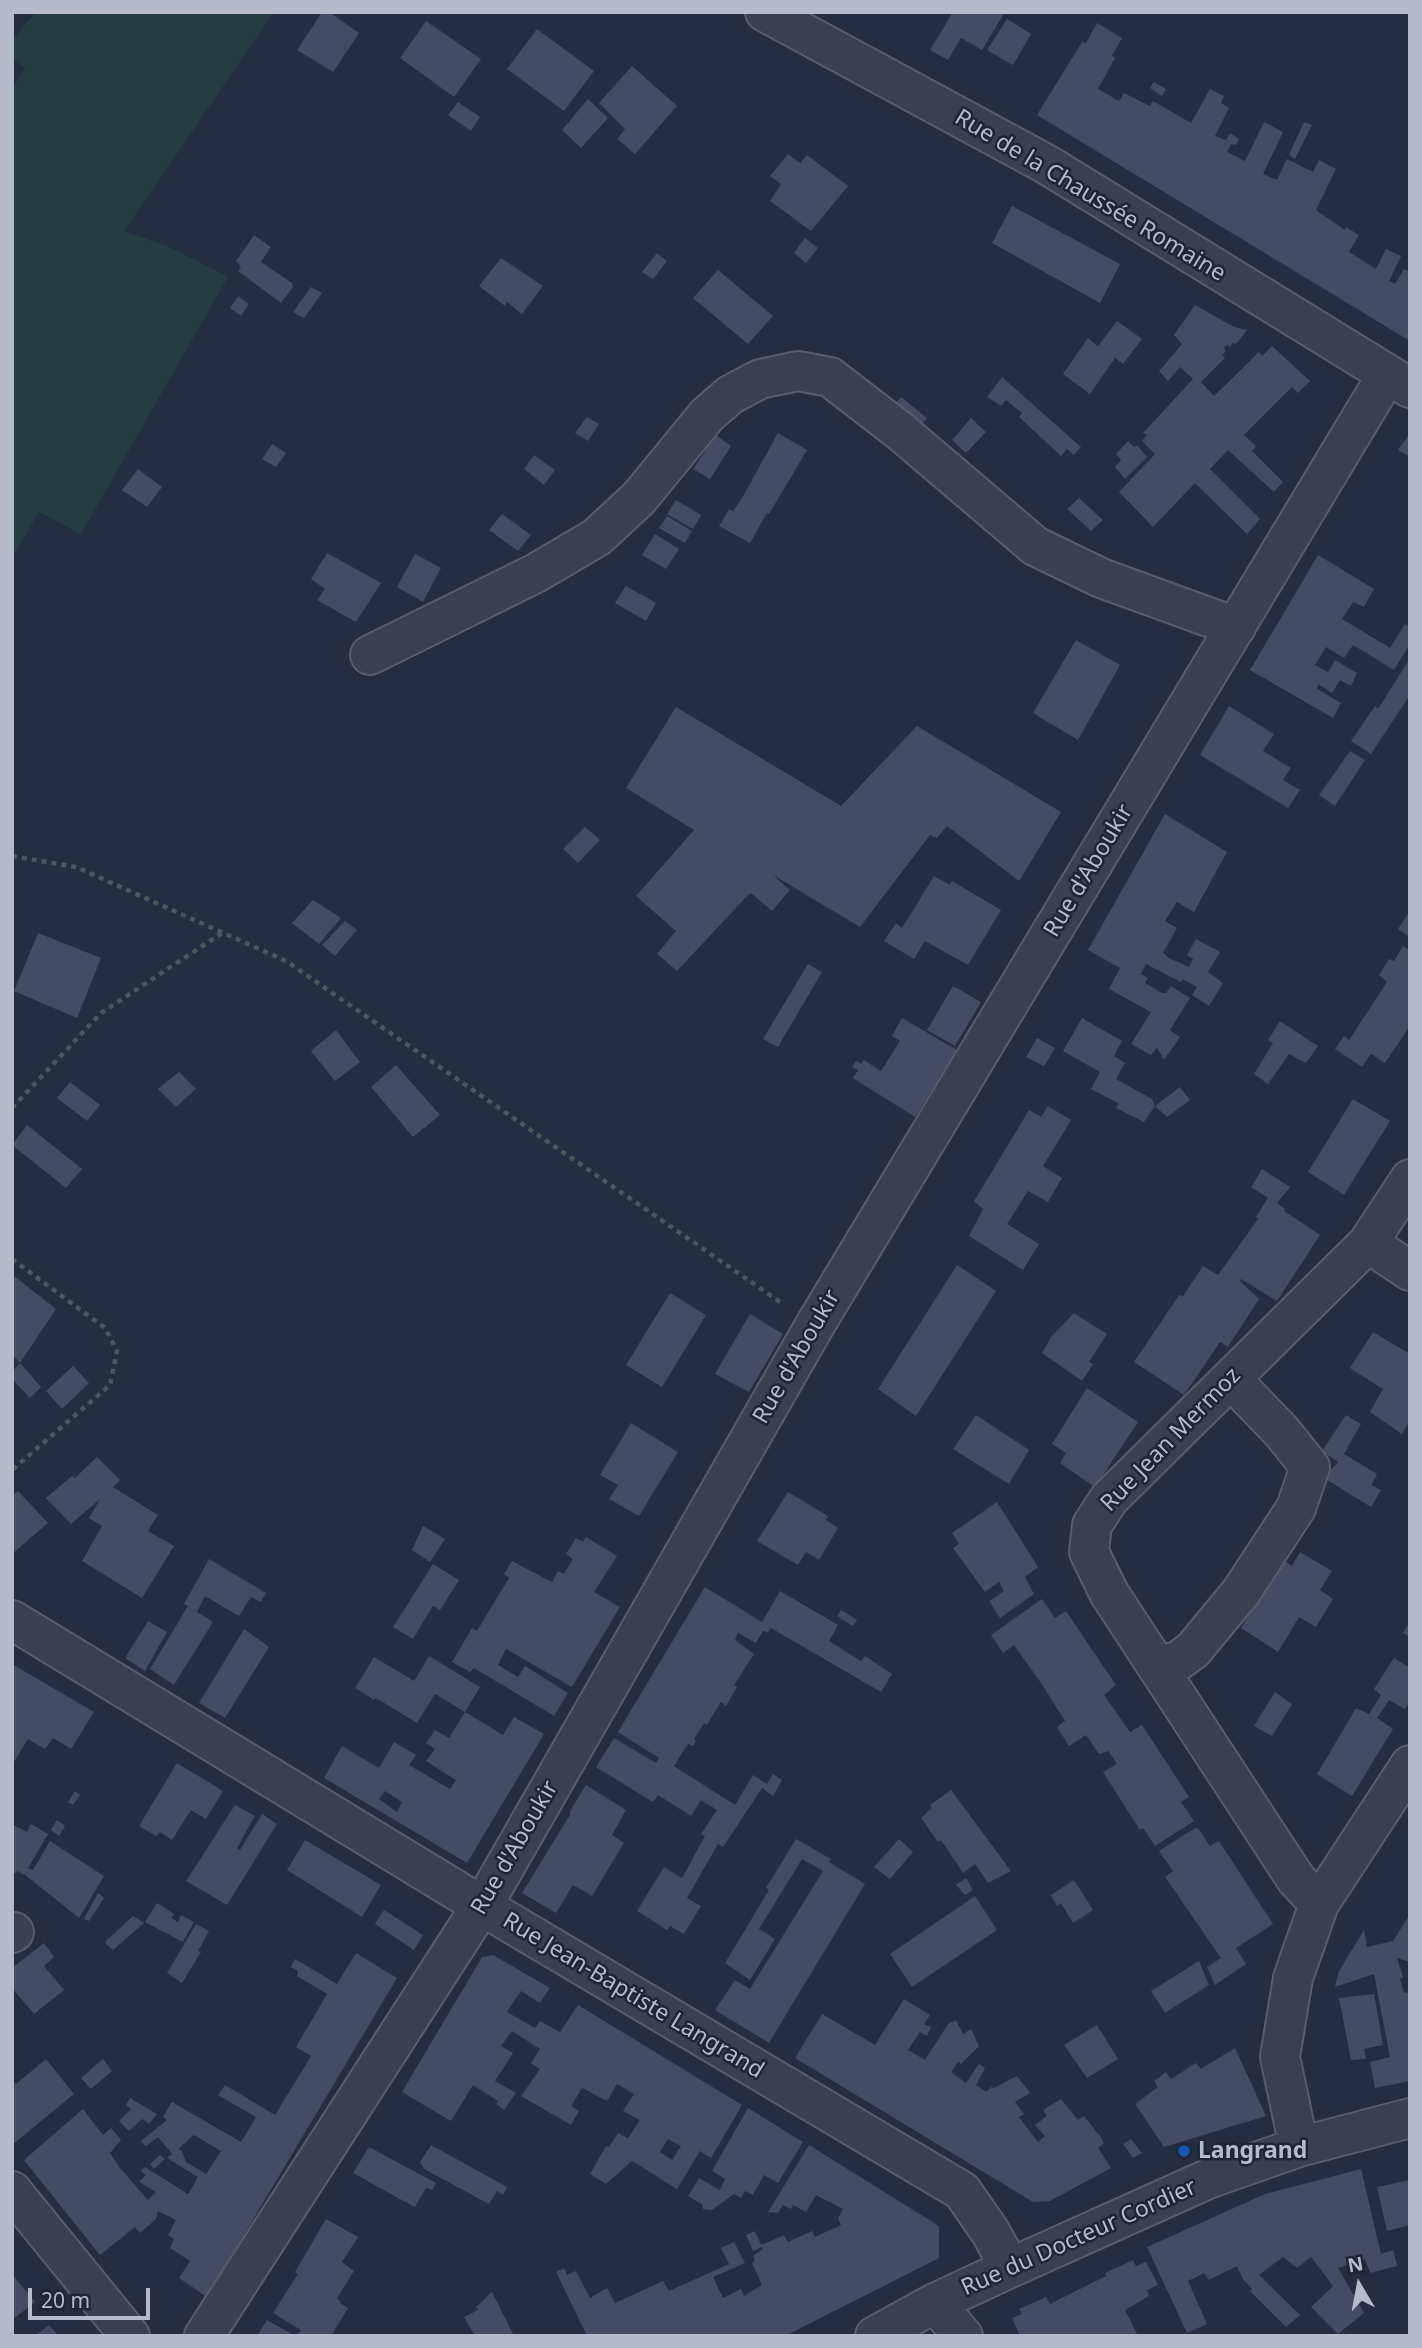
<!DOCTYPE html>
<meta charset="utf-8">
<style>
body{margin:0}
#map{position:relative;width:1422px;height:2348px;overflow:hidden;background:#232e41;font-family:"Noto Sans",sans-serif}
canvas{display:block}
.frame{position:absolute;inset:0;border:14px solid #b4bbcb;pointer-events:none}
.north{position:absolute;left:1324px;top:2250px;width:70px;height:70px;-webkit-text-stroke:5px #1d2536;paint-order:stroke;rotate:350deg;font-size:19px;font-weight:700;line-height:28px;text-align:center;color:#b4bbcb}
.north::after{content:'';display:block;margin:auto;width:24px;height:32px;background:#b4bbcb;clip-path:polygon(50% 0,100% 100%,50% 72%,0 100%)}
.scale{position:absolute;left:28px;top:2288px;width:122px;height:32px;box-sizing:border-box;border:4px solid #b4bbcb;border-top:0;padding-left:9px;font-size:21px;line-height:24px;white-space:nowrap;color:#b4bbcb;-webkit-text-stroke:5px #1d2536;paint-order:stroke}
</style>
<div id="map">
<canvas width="1422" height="2348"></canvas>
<div class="frame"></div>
<div class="north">N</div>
<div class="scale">20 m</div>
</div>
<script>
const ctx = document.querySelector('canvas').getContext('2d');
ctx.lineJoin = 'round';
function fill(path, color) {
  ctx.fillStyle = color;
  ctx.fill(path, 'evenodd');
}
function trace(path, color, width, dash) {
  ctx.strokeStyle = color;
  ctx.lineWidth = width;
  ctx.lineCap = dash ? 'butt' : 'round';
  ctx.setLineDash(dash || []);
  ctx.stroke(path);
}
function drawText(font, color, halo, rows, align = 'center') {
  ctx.font = font + ' "Noto Sans",sans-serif';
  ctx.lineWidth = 5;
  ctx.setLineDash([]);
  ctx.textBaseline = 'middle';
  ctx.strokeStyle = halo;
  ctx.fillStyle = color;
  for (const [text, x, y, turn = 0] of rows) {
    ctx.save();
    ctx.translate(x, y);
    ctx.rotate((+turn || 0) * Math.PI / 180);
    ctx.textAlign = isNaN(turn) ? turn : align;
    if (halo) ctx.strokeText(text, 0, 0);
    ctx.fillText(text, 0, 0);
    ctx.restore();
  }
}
const green = new Path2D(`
 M36,12H274L124,231L167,246L228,277L81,534L39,512L12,558V89L25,68L12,59V40Z`);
const building = new Path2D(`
 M322,12H329L359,33L333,72L297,50Z
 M953,12H1005L982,50L961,38L948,60L930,50Z
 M1007,19L1031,34L1013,65L987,50Z
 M426,21L481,59L454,97L400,58Z
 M1097,23L1122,38L1112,56L1115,58L1098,89L1119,101L1124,93L1150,106L1153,101L1191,123L1210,89L1224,96L1221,103L1229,108L1215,136L1226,140L1230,133L1239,139L1236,145L1231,144L1227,152L1245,161L1264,122L1283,132L1263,174L1277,180L1287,159L1313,172L1319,160L1336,169L1316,210L1345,230L1346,227L1359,235L1349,252L1376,269L1386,249L1401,256L1389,281L1395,284L1404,269L1410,272V341L1037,115L1082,42L1086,43Z
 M537,29L594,71L564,111L507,69Z
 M632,66L677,106L635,154L617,139L625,129L599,103Z
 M1154,82L1166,89L1162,96L1150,88Z
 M588,99L608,118L581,148L562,130Z
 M458,102L480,117L471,131L448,115Z
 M1304,122L1312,125L1295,159L1289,155Z
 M788,154L800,163L807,155L848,186L811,231L770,201L781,184L770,176Z
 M1012,206L1120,264L1100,303L992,243Z
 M254,235L271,247L261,262L292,283L293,287L281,303L238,271L241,267L236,261Z
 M805,238L818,248L806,263L794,253Z
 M657,253L667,261L653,279L642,272Z
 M501,258L543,286L522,314L507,302L505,306L479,286Z
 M718,270L773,316L748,344L693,298Z
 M311,287L322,293L304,318L293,312Z
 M238,296L249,304L241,316L230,308Z
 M1195,305L1234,327L1247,330L1236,344L1233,343L1230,347L1227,345L1224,348L1226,351L1222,355L1225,358L1201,382L1214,396L1259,352L1262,356L1272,346L1310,381L1298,393L1292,387L1244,435L1256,446L1252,451L1283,482L1274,492L1228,450L1210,469L1260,519L1247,534L1195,483L1153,527L1119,492L1155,454L1142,441L1147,435L1143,433L1193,379L1180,367L1168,381L1159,371L1182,344L1174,335Z
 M1117,321L1142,339L1123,364L1115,358L1090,394L1063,374L1088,338L1098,346Z
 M1002,377L1081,447L1074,455L1067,449L1061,456L1019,417L1022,413L1006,400L1001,406L987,397Z
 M901,397L927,418L916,431L891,410Z
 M587,417L599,424L588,441L575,433Z
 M971,418L986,432L966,453L952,440Z
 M778,433L807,450L769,514L767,513L750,543L719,526L729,509L733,511L742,498Z
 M1410,433V457L1398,450Z
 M716,435L731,446L710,479L693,469Z
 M1128,441L1134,447L1137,445L1147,457L1125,479L1115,467L1121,460L1116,454Z
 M272,444L286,453L276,467L262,459Z
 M534,455L555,470L544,485L524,469Z
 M138,469L162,487L147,507L122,490Z
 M1079,498L1103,520L1091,531L1067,509Z
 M676,500L701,515L693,529L667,514Z
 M502,514L531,535L518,551L489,530Z
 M667,516L692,531L685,543L659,528Z
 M655,534L679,549L666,569L642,555Z
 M327,553L381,583L356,622L317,600L325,589L311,579Z
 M415,554L441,568L423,602L397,587Z
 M1318,555L1374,589L1364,607L1353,602L1342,619L1390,648L1405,624L1410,627V644L1394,670L1353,645L1344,658L1326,647L1315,665L1328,672L1335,660L1357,673L1351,686L1340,680L1332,693L1318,684L1317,689L1341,703L1333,718L1250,670Z
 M626,586L656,603L646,621L615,603Z
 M1076,640L1120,665L1078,740L1033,713Z
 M1410,658V695L1371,754L1351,741L1375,706L1378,709Z
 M1229,706L1274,734L1263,751L1291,768L1283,780L1300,790L1288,808L1200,755Z
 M676,707L841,806L917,726L1061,812L1019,881L947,826L937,838L930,835L860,927L773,875L790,890L772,911L751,893L748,895L677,971L657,954L676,931L636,896L694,830L626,788Z
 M1350,751L1365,760L1335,806L1319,795Z
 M1165,814L1227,852L1194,912L1177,902L1165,921L1177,928L1163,953L1169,958L1189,967L1193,959L1187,955L1196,939L1220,952L1208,972L1223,983L1209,1006L1192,995L1197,987L1183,979L1181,982L1146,964L1141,974L1148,978L1145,983L1162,993H1166L1171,986L1190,998L1170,1030L1180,1037L1164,1060L1157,1048L1151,1055L1131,1044L1151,1012L1109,989L1120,968L1088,950Z
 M585,827L600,840L578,863L563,849Z
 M934,876L950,885L952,881L1001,910L968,965L925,941L914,959L884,941L896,923L902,928Z
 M313,900L341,918L319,944L292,923Z
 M1410,911V937L1398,929Z
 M345,921L357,930L335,956L322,945Z
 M38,933L101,958L77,1018L14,991Z
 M1403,946L1410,951V1026L1385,1063L1371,1054L1362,1067L1335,1049L1344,1036L1349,1040L1387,982L1379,975L1389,959L1394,961Z
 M808,964L822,972L778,1047L763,1039Z
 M953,986L981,1002L955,1046L927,1030Z
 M902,1018L957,1050L915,1117L853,1078L858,1070L852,1067L856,1061L861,1064L864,1060L881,1071L900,1041L892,1036Z
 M1082,1018L1122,1041L1114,1056L1125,1063L1116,1079L1152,1099L1155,1106L1180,1087L1190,1100L1167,1117L1155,1106L1144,1122L1116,1108L1118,1103L1091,1089L1100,1072L1063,1051Z
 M1280,1021L1318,1046L1306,1063L1289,1054L1268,1084L1254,1074L1273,1043L1268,1040Z
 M336,1030L360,1062L335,1081L311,1051Z
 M1037,1038L1055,1048L1044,1066L1026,1057Z
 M396,1065L440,1115L413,1137L371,1087Z
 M179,1072L196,1089L176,1107L158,1089Z
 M70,1082L100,1105L87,1121L57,1098Z
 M1353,1099L1390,1121L1344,1195L1308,1172Z
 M1048,1106L1071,1120L1043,1166L1062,1178L1048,1202L1028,1191L1007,1224L1039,1244L1023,1270L969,1236L983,1209L974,1201L1029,1110L1041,1117Z
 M27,1125L82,1169L66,1188L12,1145Z
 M1262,1169L1290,1187L1277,1203L1285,1209L1284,1211L1320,1235L1277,1301L1241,1279L1240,1281L1259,1299L1228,1347L1220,1342L1184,1395L1134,1362L1179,1295L1183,1296L1203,1266L1218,1275L1258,1219L1256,1217L1268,1198L1251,1187Z
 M957,1265L996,1291L916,1416L878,1389Z
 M14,1276L56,1309L20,1363L12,1355V1281Z
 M670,1293L706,1315L662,1387L626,1365Z
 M1074,1313L1107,1334L1089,1362L1093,1364L1082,1381L1042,1353L1051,1337Z
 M750,1314L783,1334L749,1392L715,1374Z
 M1373,1332L1410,1354V1421L1402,1434L1370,1412L1383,1389L1350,1368Z
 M20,1363L41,1387L30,1398L12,1379V1372Z
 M73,1366L89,1383L62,1409L46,1391Z
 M1087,1388L1138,1422L1095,1487L1060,1463L1066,1453L1052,1444Z
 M976,1415L1029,1450L1009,1484L953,1449Z
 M1346,1415L1361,1424L1344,1454L1377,1474L1371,1485L1381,1490L1371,1507L1324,1478L1338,1462L1322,1451Z
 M631,1423L678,1452L639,1516L609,1499L618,1485L600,1475Z
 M97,1457L120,1480L113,1487L158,1515L148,1531L174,1546L142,1598L82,1561L102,1526L89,1518L100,1499L71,1524L46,1498L72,1476L75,1478Z
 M18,1491L48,1523L12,1554V1495Z
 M788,1492L828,1516L826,1520L838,1528L819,1560L806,1552L798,1565L757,1541Z
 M997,1502L1038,1567L1025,1577L1034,1594L1000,1618L989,1601L1004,1591L999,1582L985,1592L953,1548L959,1544L952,1533Z
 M423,1526L445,1539L430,1562L412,1550Z
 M586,1537L617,1556L594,1592L620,1607L572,1687L506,1649L498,1665L518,1677L525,1666L568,1693L554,1716L474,1668L470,1672L452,1662L472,1628L477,1631L509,1578L504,1574L512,1561L552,1582L558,1571L564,1574L573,1559L566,1554L576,1538L583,1542Z
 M1300,1552L1332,1571L1320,1590L1333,1599L1316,1627L1299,1617L1278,1652L1241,1628L1283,1560L1292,1566Z
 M209,1559L266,1593L261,1602L251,1597L239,1616L205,1596L197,1612L213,1622L174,1685L150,1669L188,1606L184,1604Z
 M433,1564L459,1580L440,1610L433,1606L413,1639L393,1627Z
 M705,1587L762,1622L780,1591L838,1625L829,1641L861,1661L865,1656L892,1674L881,1692L771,1628L768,1632L763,1631L756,1643L738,1633L735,1640L754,1654L734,1685L737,1687L726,1706L721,1702L707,1725L704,1723L694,1739L696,1740L693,1746L688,1744L674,1766L735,1805L753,1775L767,1784L773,1774L782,1780L773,1796L762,1788L723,1847L718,1844L687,1898L701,1906L684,1934L670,1926L667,1930L637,1911L664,1867L682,1878L705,1836L701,1834L717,1810L701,1800L691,1816L658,1795L653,1802L596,1767L614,1738L656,1763L659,1758L618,1732Z
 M1042,1599L1055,1618L1066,1611L1116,1685L1104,1695L1130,1732L1142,1725L1189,1797L1181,1802L1194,1821L1155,1846L1143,1828L1140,1830L1103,1772L1117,1764L1108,1751L1099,1754L1086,1735L1069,1746L1057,1727L1065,1721L1041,1683L1014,1645L1003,1653L991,1635Z
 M841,1610L857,1620L853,1626L837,1616Z
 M148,1621L167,1632L145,1671L125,1658Z
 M1410,1621V1637L1403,1633Z
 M244,1629L269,1647L225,1718L199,1703Z
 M429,1656L480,1687L465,1712L503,1735L514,1717L544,1734L467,1863L324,1778L342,1746L379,1768L394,1742L416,1755L409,1765L450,1789L456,1780L426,1761L435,1749L426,1743L435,1730L449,1738L465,1712L435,1694L417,1723L376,1698L374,1700L355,1688L374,1657L414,1681ZM385,1791L402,1802L397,1812L379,1799Z
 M1394,1658L1410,1668V1701L1405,1709L1389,1700L1377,1718L1393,1729L1352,1796L1317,1774L1356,1708L1369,1714L1381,1695L1374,1689Z
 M12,1664L94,1712L71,1749L53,1738L45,1749L28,1739L12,1765Z
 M1275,1692L1292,1704L1272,1736L1254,1726Z
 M177,1763L223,1791L206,1819L191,1810L172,1840L160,1832L156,1836L139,1826Z
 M586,1785L626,1810L612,1835L624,1843L592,1896L573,1885L556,1913L522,1893L570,1815V1811Z
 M951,1790L1011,1871L988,1883L975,1864L963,1873L941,1840L938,1842L921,1818L932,1808L930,1805Z
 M75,1791L80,1795L73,1805L68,1802Z
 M235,1805L255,1816L237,1848L240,1850L262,1814L277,1824L227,1905L186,1881Z
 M57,1820L65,1826L59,1836L51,1830Z
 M12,1824L27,1832L31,1824L48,1834L28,1868L33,1870L50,1841L104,1876L79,1918L24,1874L23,1875L18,1871L12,1875Z
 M1195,1828H1198L1210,1846L1219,1841L1273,1924L1236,1948L1246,1964L1215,1985L1207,1967L1221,1958L1165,1877L1173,1871L1159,1851Z
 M796,1839L831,1859L829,1862L865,1884L769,2043L715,2010L735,1980L750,1989L823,1871L802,1859L759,1929L775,1939L750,1980L725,1963L769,1890L766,1888Z
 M899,1839L913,1852L890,1879L874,1867Z
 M305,1840L381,1885L362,1917L287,1870Z
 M966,1878L973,1890L965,1895L956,1885Z
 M1074,1880L1093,1910L1073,1923L1061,1903L1057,1906L1051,1895Z
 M98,1893L104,1898L89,1921L84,1919Z
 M975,1896L997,1930L912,1987L890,1954Z
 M157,1903L174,1914L171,1918L178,1922L181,1915L194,1922L183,1942L145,1922Z
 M384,1910L423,1935L414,1950L375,1924Z
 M1410,1914V1962L1397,1958L1403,1977L1400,1979L1404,1993L1410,1992V2081L1375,2088L1370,2062L1390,2057L1374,1974L1335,1987L1339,1971L1364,1930L1367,1947L1393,1941Z
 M133,1916L144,1923L113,1950L106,1944V1941Z
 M196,1924L209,1931L198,1951L201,1952L182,1983L167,1973Z
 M44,1943L54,1957L44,1966L64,1990L34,2014L12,1988V1968Z
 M356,1953L397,1978L207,2297L179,2278L190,2261L170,2248L174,2239L168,2235L176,2220L158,2211L156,2219L140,2233L135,2227L100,2255L24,2160L83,2109L103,2135L111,2128L121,2140L110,2153L120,2168L148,2200L156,2192L139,2182L146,2175L141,2171L145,2167L188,2194L198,2177L167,2158L172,2154L158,2137L146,2146L141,2141L167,2120L163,2117L172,2102L241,2142L256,2117L218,2095L225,2085L275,2115L311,2056L296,2047L327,1994L297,1976L298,1971L291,1967L295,1959L337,1984ZM194,2135L221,2151L206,2174L186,2162L182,2151L178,2149Z
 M493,1955L550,1988L540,2003L521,1991L507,2012L535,2028L540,2021L560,2032L578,2005L742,2105L711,2158L700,2151L677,2189L632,2161L606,2184L590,2174L606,2146L609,2147L618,2133L628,2138L640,2120L623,2111L634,2094L617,2084L607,2101L582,2088L571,2106L579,2111L571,2125L521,2096L540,2069L531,2063L540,2049L512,2031L501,2046L513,2053L495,2081L516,2093L504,2110L496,2104L498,2101L473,2085L451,2121L402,2092L482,1957ZM668,2139L681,2146L672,2160L660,2152Z
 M1199,1961L1209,1985L1165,2013L1151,1991Z
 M1374,1994L1383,2045L1364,2049L1366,2059L1351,2060L1339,1998Z
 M904,1999L930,2015L924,2024L931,2027L927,2036L920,2032L908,2050L925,2060L948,2024L956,2020L963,2034L971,2029L979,2046L961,2064L958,2062L951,2072L966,2083L979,2064L985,2068L976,2085L986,2092L991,2087L994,2088L1017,2076L1030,2093L1015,2102L1024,2114L1019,2117L1038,2142L1045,2136L1035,2125L1047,2116L1043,2110L1061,2099L1078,2120L1084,2116L1100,2136L1104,2143L1098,2148L1111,2168L1050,2201L1033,2202L795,2058L822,2014L875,2045Z
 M1097,2025L1118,2059L1087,2078L1064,2045Z
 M1235,2048L1266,2116L1164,2147L1135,2104L1158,2087L1154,2081L1166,2072L1171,2079L1196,2063L1201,2069Z
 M46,2059L74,2094L12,2145V2080L16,2084Z
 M103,2059L112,2071L91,2089L81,2078Z
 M130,2098L157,2114L149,2124L142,2119L129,2131L119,2121L131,2109L126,2105Z
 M748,2108L803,2142L778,2183L764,2175L753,2195L745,2191L741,2198L734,2194L712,2210L703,2209V2205L688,2196L699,2178L720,2190L725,2179L712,2171Z
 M1131,2139L1142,2153L1133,2158L1123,2144Z
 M431,2145L507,2187L503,2195L497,2191L489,2204L424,2169L420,2162Z
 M809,2145L939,2226V2258L785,2336H587L556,2272L564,2268L567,2275L576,2271L590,2298L607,2288L615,2303L663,2281L669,2291L729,2264L721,2248L734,2242L745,2263L713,2277L723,2298L741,2289L744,2296L762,2285L752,2263L755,2261L753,2256L763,2249L761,2245L784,2235L788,2242L812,2231L815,2237L841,2225L838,2218L843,2209L816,2195L806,2212L793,2205L791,2209L783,2205L778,2213L768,2212Z
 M369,2147L436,2183L432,2190L426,2188L415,2207L398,2198L353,2173Z
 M160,2155L165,2159L154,2169L150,2164Z
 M1361,2169L1381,2254L1393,2250L1397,2266L1370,2273L1365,2259L1338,2268L1364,2313L1338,2334L1311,2307L1333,2286L1311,2257L1297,2268L1283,2257L1259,2275L1300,2315L1286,2327L1250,2291L1252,2289L1243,2279L1237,2266L1209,2280L1204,2273L1188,2281L1207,2324L1187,2333L1147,2247L1265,2194Z
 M1410,2180V2225L1387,2231L1377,2187Z
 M326,2219L358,2237L342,2262L354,2271L337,2298L340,2301V2303L348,2308L331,2336H296L301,2330L273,2313L298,2274L295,2272Z
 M755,2231L762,2247L753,2251L746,2235Z
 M1133,2260L1136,2266L1146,2262L1158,2285L1147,2290L1149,2296L1125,2310L1138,2336H1020L1012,2318L1022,2314L1019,2309L1046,2297L1050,2304L1106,2276L1105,2273Z
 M12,2274L35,2302L12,2320Z
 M492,2292L514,2336H475L464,2317L478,2310L476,2307Z
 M267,2320L295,2336H257Z
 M49,2325L59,2336H35Z`);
const path = new Path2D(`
 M12,856L76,867L286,961L783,1304
 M12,1108L101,1013L222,933
 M12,1259L105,1328L117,1351L110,1385L12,1470`);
const minor = new Path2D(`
 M765,12L1046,164L1410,388
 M370,655L536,573L597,537L639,498L707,415L730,395L760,379L798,371L830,377L900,431L1035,546L1101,578L1236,627
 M1368,1243L1410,1271
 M12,1620L482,1906L962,2191L991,2233L1010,2268
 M1158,1666L1178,1661L1193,1650L1241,1592L1296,1508L1310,1467L1282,1432L1231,1379
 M1319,1904L1296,1879L1109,1593L1089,1552L1092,1525L1109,1499L1368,1243L1410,1179
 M12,1933L14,1932
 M1299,2147L1280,2057L1293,1978L1319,1904L1410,1765
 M12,2191L130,2336
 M935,2303L963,2336
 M204,2336L491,1891L815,1325L1387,375
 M875,2336L935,2303L1010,2268L1208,2179L1299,2147L1410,2118`);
const markers = [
 [1184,2151,7,"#1a4fb4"]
];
const streetNames = [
 ["Rue de la Chaussée Romaine",1090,196,31],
 ["Rue d'Aboukir",1089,871,-59],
 ["Rue d'Aboukir",797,1357,-60],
 ["Rue Jean Mermoz",1171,1440,-46],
 ["Rue d'Aboukir",515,1848,-60],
 ["Rue Jean-Baptiste Langrand",633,1996,31],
 ["Rue du Docteur Cordier",1079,2238,-24]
];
const poiNames = [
 ["Langrand",1198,2151]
];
fill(green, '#253d42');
fill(building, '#424d64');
trace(minor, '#565e6e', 42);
trace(path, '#445a5f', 4.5, [5, 5]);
trace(minor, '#384051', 38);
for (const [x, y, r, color] of markers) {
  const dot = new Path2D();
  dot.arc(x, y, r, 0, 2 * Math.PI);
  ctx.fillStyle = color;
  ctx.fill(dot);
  trace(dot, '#1d2536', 2.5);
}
drawText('23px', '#b4bbcb', '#1d2536', streetNames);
drawText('bold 23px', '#b4bbcb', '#1d2536', poiNames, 'left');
</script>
